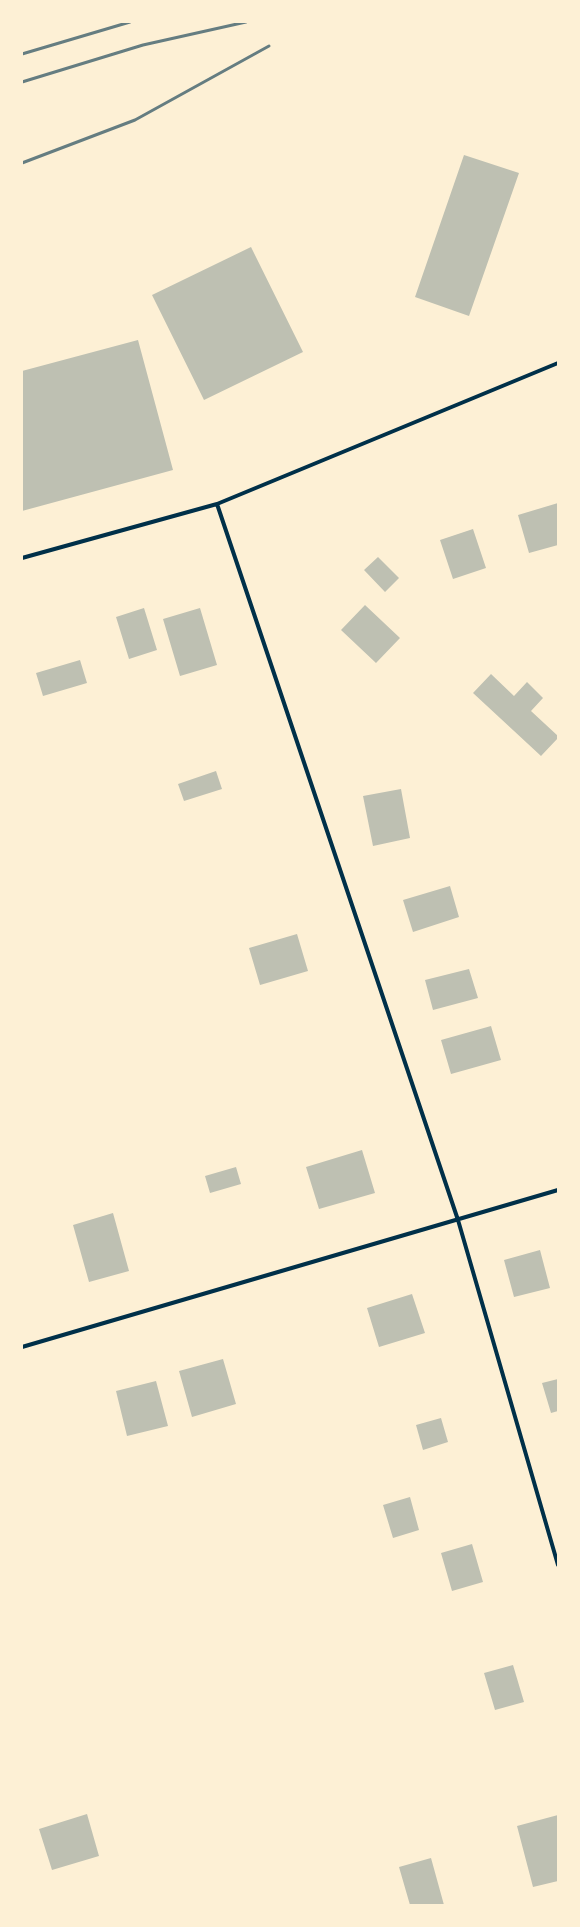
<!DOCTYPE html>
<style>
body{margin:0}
#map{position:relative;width:580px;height:1927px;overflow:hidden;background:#fdf0d5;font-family:"Noto Sans",sans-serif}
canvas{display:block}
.frame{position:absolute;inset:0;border:23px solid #fdf0d5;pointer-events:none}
</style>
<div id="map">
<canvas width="580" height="1927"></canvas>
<div class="frame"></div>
</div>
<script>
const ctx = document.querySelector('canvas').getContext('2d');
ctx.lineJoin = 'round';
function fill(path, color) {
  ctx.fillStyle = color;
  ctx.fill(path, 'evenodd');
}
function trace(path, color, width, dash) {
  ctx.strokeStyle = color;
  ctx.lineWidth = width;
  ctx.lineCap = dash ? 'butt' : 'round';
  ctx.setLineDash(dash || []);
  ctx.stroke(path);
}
const building = new Path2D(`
 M464,155L519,173L469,316L415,297Z
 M251,247L303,352L204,400L152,295Z
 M138,340L173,470L22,511V371Z
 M558,503V545L529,553L518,515Z
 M473,529L486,568L453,579L440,540Z
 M378,557L399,578L385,592L364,570Z
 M365,605L400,638L376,663L341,630Z
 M144,608L157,650L129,659L116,617Z
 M200,608L217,665L180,676L163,619Z
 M80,660L87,683L43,696L36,673Z
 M491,674L514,696L527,682L543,698L531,711L558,736V738L541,756L473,693Z
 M216,771L222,789L184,801L178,784Z
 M401,789L410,838L373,846L363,796Z
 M450,886L459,917L413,932L403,900Z
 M297,934L308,971L260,985L249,948Z
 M469,969L478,998L433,1010L425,980Z
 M491,1026L501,1060L451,1074L441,1040Z
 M362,1150L375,1193L319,1209L306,1167Z
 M236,1167L241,1184L210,1193L205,1176Z
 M113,1213L129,1271L89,1282L73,1225Z
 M540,1250L550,1288L514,1297L504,1260Z
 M412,1294L425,1333L379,1347L367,1308Z
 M223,1359L236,1404L192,1417L179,1371Z
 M558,1379V1411L551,1413L542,1383Z
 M156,1381L168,1426L127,1436L116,1391Z
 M441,1418L448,1442L423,1450L416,1425Z
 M410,1497L419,1530L393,1538L383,1505Z
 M472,1544L483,1582L452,1591L441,1553Z
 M513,1665L524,1702L495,1710L484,1673Z
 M87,1814L99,1856L52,1870L39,1829Z
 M558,1815V1881L533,1887L517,1826Z
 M431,1858L444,1905H410L399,1867Z`);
const minor = new Path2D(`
 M217,504L458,1220L558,1565
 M22,558L217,504L558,363
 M22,1347L558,1190`);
const rail = new Path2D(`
 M22,54L130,22
 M22,82L143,45L246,22
 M22,163L135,120L269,46`);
fill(building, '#bec0b2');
trace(minor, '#003049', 4);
trace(rail, '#657d81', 3);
</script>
